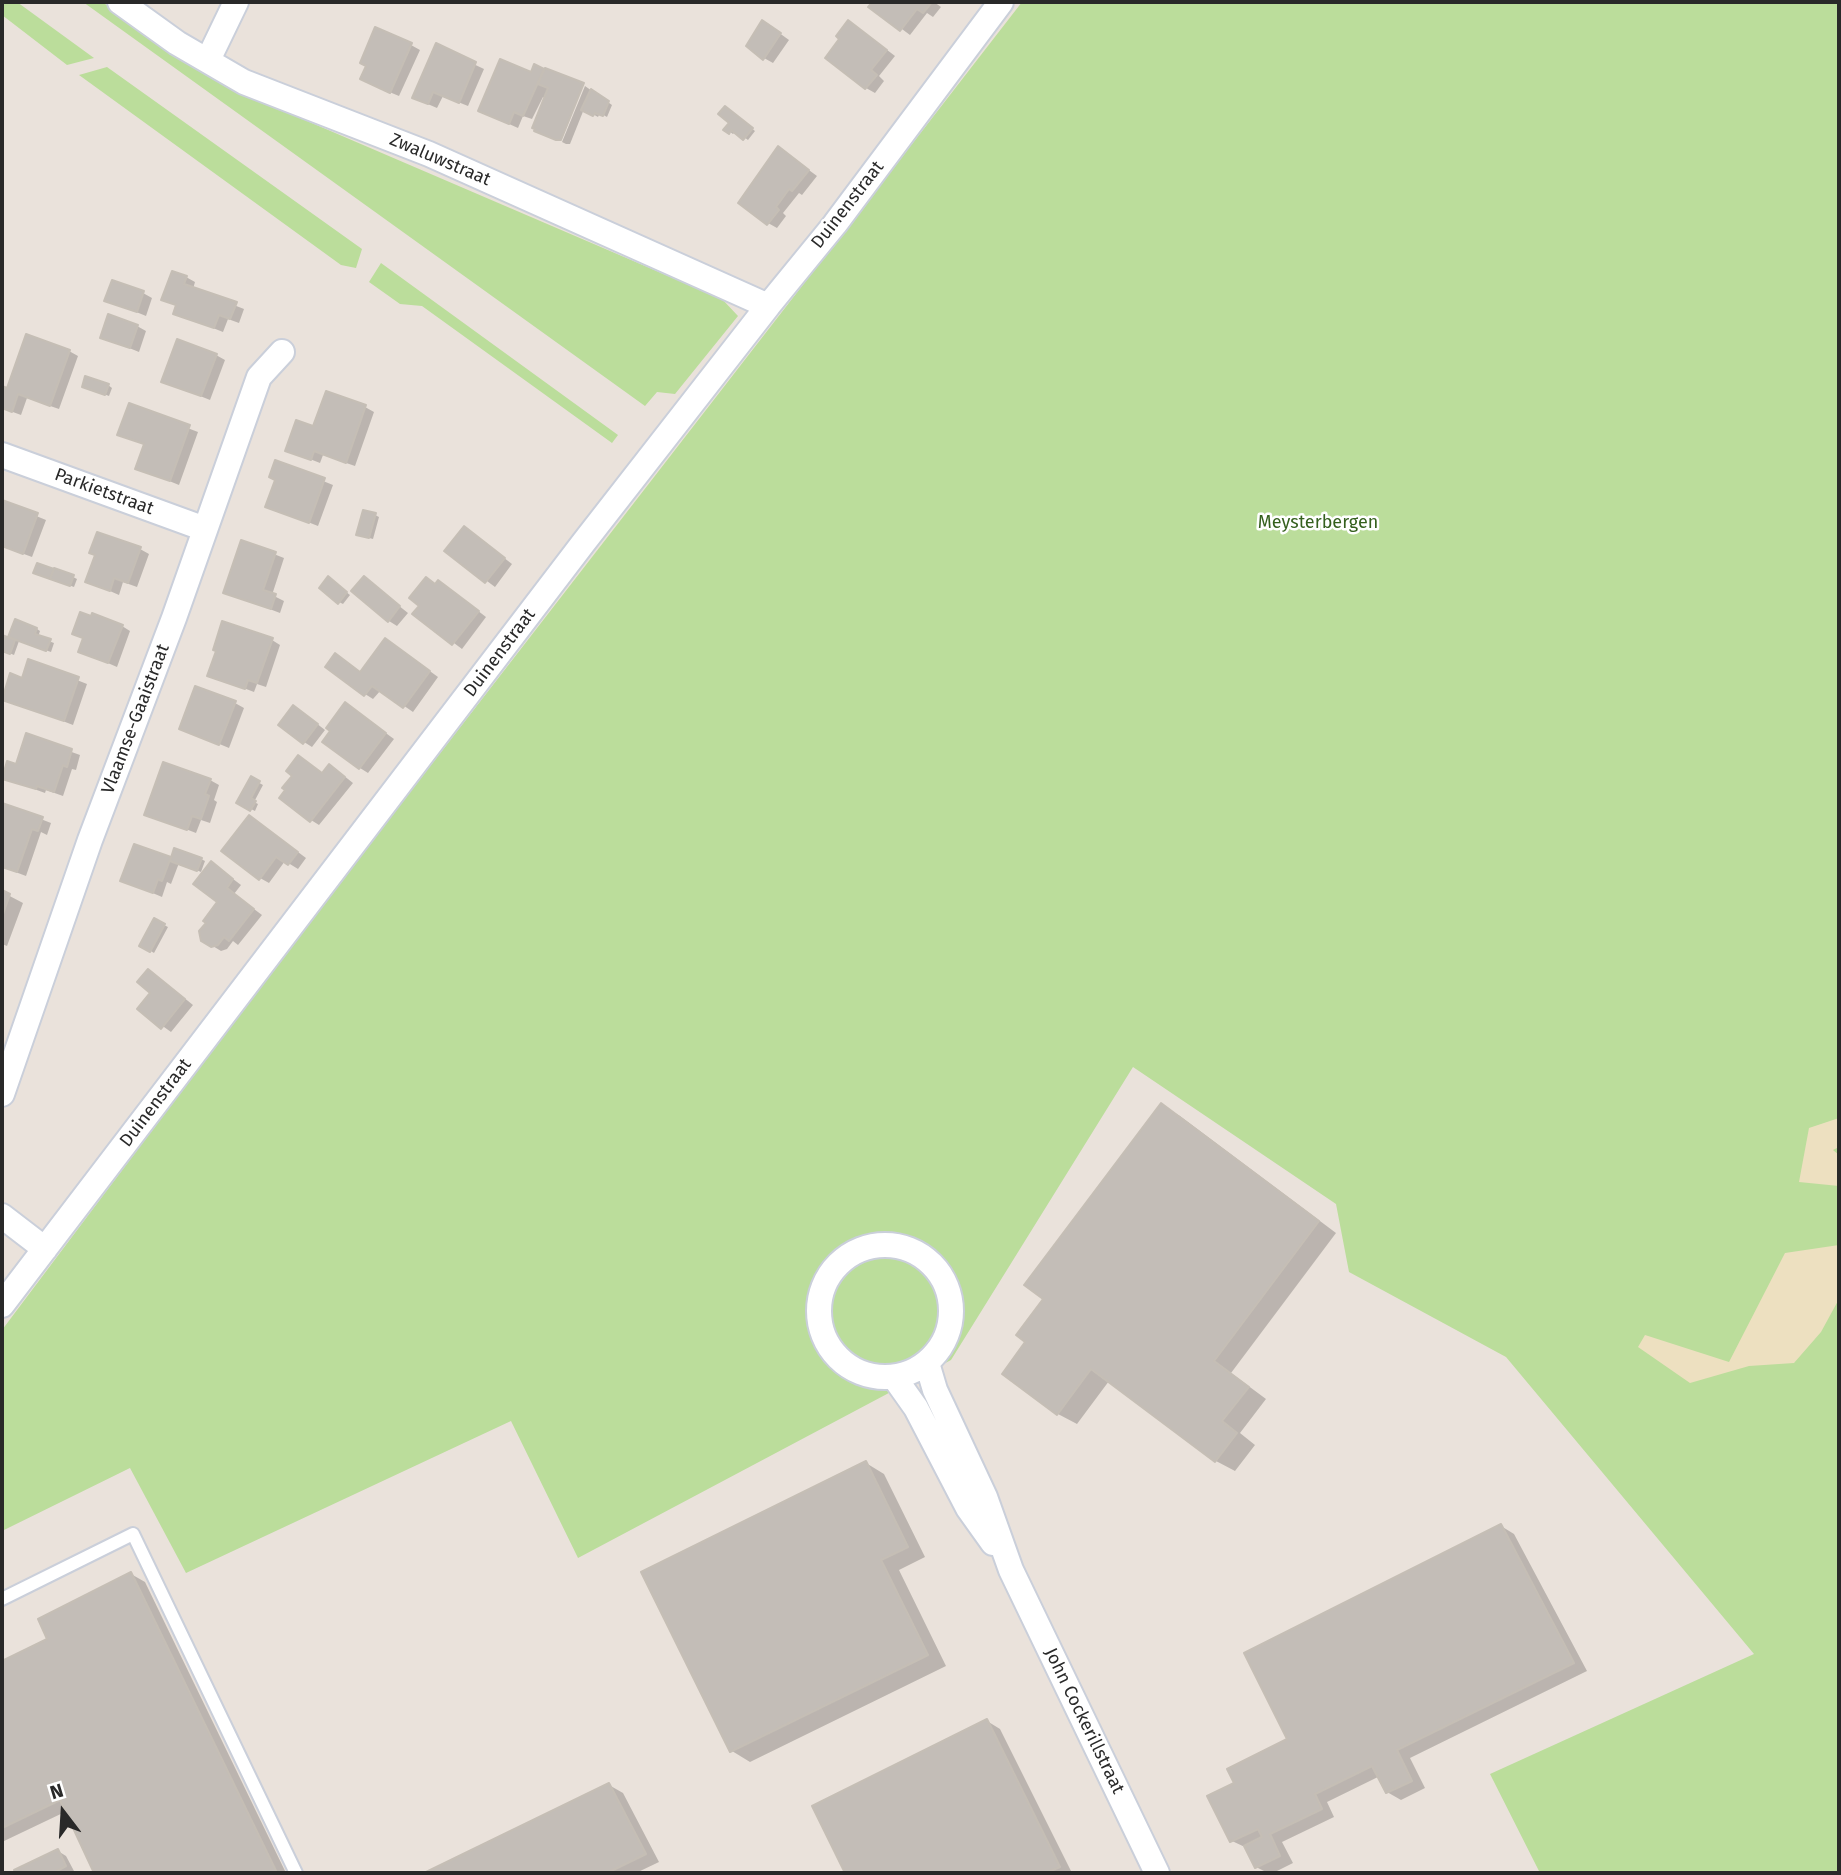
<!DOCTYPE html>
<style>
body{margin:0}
#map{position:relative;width:1841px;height:1875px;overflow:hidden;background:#eae2db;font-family:"Fira Sans",sans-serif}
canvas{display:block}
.frame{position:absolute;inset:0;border:4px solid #292929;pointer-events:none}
.north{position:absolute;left:28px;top:1777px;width:70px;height:70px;-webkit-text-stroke:5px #fff;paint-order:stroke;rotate:343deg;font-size:19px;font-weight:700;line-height:28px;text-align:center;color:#292929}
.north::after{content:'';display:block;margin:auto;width:24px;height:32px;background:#292929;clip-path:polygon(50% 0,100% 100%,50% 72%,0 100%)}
</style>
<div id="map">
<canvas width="1841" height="1875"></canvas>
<div class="frame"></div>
<div class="north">N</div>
</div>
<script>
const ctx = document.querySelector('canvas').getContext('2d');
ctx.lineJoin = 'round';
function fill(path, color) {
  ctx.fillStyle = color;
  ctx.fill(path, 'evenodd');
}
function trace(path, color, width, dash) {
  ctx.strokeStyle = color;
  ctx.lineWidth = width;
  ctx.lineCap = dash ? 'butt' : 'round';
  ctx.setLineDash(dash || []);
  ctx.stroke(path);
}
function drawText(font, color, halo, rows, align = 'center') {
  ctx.font = font + ' "Fira Sans",sans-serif';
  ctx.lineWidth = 5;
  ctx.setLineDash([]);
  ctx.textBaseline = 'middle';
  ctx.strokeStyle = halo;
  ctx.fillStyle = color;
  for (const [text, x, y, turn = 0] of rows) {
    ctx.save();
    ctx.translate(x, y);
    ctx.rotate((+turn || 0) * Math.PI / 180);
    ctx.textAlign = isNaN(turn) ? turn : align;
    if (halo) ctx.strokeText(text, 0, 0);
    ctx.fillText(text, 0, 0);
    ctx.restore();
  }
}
const green = new Path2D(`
 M2,2H17L94,58L67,65L2,15Z
 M83,2H102L220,80L277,108L722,299L738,316L675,394L657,392L645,406Z
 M1022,2H1839V1873H1540L1490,1774L1754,1654L1506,1357L1349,1272L1336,1204L1133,1067L951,1360L578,1558L511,1421L186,1573L130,1468L2,1531V1330L283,956Z
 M107,67L362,249L356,268L341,265L79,75Z
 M381,263L618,435L612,443L422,306L400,304L369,282Z`);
const sand = new Path2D(`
 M1839,1118V1147L1833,1150L1839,1155V1186L1799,1182L1809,1128Z
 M1839,1245V1299L1821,1332L1794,1363L1749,1366L1690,1383L1638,1347L1645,1335L1729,1362L1785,1253Z`);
const shadow = new Path2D(`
 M874,2H934L941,7L933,17L927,13L910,35L871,6Z
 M771,27L789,40L773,63L764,58Z
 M857,27L895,56L879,76L884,81L875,93L866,88Z
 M411,45L420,50L399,96L370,84Z
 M465,60L484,69L468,106L443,96L437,108L423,102Z
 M535,66L582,84L559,141L536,131L546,99L543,97L532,119L523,116L518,128L489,115L532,74Z
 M585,86L612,105L607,117L600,113L598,117L584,109L570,144H566L562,142Z
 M729,110L755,131L748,140L736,131L733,134L726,129L731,123Z
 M787,154L817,176L802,195L799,193L783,213L786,216L777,228L768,223Z
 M186,277L195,282L193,289L244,309L239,323L228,319L223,332L175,313L177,306L163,299Z
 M143,293L152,298L146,316L107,300Z
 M137,326L146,331L139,352L102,337Z
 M69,351L78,356L59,409L27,398L21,415L2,408V388L8,390Z
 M216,355L225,360L210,400L163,381Z
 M108,385L112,388L109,396L88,388Z
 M130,406L198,432L179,485L137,468L145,445L119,434Z
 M365,407L374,412L355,466L323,455L320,463L287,450Z
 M276,462L333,485L318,526L267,506L277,480Z
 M2,502L46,520L32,557L2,546Z
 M375,515L379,517L373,539L362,536Z
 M473,534L512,564L495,587L447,551Z
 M243,542L284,558L272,595L284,601L280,613L225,592Z
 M140,549L149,554L137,587L123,582L119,595L87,581L97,555Z
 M38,574L73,577L77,579L74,587Z
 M364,578L408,613L397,626L389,621Z
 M332,581L350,595L343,604L339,602Z
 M436,585L447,587L486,617L462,649L415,614Z
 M16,621L37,629L40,631L38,637L54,643L51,652L19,641L14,655L2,650V637L9,640Z
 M122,626L130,631L117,667L80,651Z
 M272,640L280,645L266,687L257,684L254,692L210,675Z
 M394,645L438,677L413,712L381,690L373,699L365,694L361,673Z
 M29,661L87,684L73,725L3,698L23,680Z
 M235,703L244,708L229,748L181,728Z
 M354,710L394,739L368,773L360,768Z
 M302,712L325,730L312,747L304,742Z
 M27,736L80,755L76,770L72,769L63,796L46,790L45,793L4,778L17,766Z
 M299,757L323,774L338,771L353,783L319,825L311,820Z
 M252,779L263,785L254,802L258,804L255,811L239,803Z
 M210,780L219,785L214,800L217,802L210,823L201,820L196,833L147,814Z
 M2,804L51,823L47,835L41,832L26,876L2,867Z
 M258,822L306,858L298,869L285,861L269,883L260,878Z
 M170,858L201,859L205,861L201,872L179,863L171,884L167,882L162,897L122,880Z
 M220,869L241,885L234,894L262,915L238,945L233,941L227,949L221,951L203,940L220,902Z
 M2,892L23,903L7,946L2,944Z
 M154,920L168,927L154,953L141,945Z
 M157,976L193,1005L171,1032L139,1009L152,993Z
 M1161,1105L1180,1116L1336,1233L1231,1373L1266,1399L1240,1433L1255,1445L1235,1471L1216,1461L1109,1381L1077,1424L1058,1414L1005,1373L1028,1342L1045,1298Z
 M866,1463L884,1474L925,1557L899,1570L946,1666L750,1762L732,1751L643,1573Z
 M1501,1526L1514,1534L1587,1671L1410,1758L1425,1788L1401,1800L1387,1792L1380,1776L1327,1802L1334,1817L1282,1842L1293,1863L1273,1873H1268L1256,1867L1247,1848L1232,1841L1236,1784L1289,1740Z
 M131,1574L145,1582L286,1873H96L67,1811L2,1842V1663L50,1640Z
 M987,1721L1000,1729L1072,1873H847L814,1807Z
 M609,1785L623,1793L659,1862L636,1873H428Z
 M58,1851L66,1856L74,1871L17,1873L16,1871Z`);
const building = new Path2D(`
 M872,2H932L923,13L917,9L900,31L868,7Z
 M762,20L781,33L763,60L746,46Z
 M848,20L887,50L871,70L877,75L865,89L825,58L839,39L836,36Z
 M375,27L412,43L390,93L360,79L366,66L360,63Z
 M436,43L476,62L459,103L433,92L428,104L412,98Z
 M500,59L531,72L534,64L544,69L523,116L514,112L509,124L478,111Z
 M545,68L584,83L561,140H556L534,131L535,129L532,128L548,88L538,84Z
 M591,89L609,101L603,116L595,113L593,116L581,110Z
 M725,106L753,128L743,140L731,130L729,134L723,130L729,123L718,114Z
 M778,146L809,170L792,191L789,189L776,207L779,210L767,225L738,203Z
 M172,271L187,276L184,284L237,302L230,319L219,315L214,328L173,314L176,305L161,300Z
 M112,280L144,291L137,312L104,301Z
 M108,314L138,325L130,348L100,338Z
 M26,334L70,350L50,406L18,394L12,412L2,408V386L7,388Z
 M177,339L217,354L201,396L161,382Z
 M85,376L109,384L105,395L82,387Z
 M326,391L366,405L346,463L314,451L311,460L285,451L296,420L313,426Z
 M129,403L190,425L170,481L135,469L144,444L117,435Z
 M275,460L325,478L309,523L265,507L275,480L269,477Z
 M2,500L38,513L23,554L2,546Z
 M363,510L376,513L369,538L356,535Z
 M464,526L505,558L485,583L444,551Z
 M97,532L141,547L128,583L114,578L110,591L85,582L95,555L89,553Z
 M241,540L276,552L263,590L276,594L271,609L223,593Z
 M37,563L54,569L50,579L33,573Z
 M54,568L74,575L70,586L50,579Z
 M328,576L347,592L338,604L319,588Z
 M364,576L400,606L388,622L351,591Z
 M426,577L435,584L438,580L479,611L452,645L412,614L419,606L409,598Z
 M80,612L91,616L92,613L123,625L108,663L78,652L83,638L72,634Z
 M15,619L37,628L35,634L51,639L46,651L8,637Z
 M222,621L273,638L257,683L248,680L245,689L207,676L216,651L213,650Z
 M2,635L15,640L10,654L2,651Z
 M385,638L430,671L403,708L372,686L364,696L325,667L335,653L360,672Z
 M28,659L79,677L64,721L2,700L10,673L22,678Z
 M195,686L236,701L219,745L179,729Z
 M345,702L386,733L359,769L322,742L330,731L326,728Z
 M293,705L318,724L303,744L278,725Z
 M26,733L72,749L67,767L63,765L54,792L37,786L36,789L2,779L7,761L16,764Z
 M298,755L322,773L329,764L345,777L310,822L279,798L285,790L282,788L292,776L286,771Z
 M163,762L211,779L205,794L209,796L201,819L192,816L187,830L144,815Z
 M251,776L260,781L251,798L256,801L250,811L236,803Z
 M2,803L43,817L38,831L32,829L17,872L2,867Z
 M249,815L298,852L288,865L276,857L259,880L221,851Z
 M134,844L171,857L162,881L158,879L153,893L120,881Z
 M174,848L202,858L197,871L170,861Z
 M211,861L233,879L227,888L254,909L229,941L224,937L218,945L211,947L201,941L199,931L206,923L203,921L217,902L193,884Z
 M2,890L10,894L2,917Z
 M154,918L165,924L150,952L139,946Z
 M148,969L185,999L161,1029L137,1009L150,993L137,982Z
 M1161,1103L1319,1221L1214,1361L1249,1387L1222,1421L1237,1433L1215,1462L1091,1369L1057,1415L1002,1374L1025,1342L1016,1335L1043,1299L1024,1285Z
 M866,1461L908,1547L881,1560L928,1655L730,1752L641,1572Z
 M1501,1524L1574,1663L1397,1750L1412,1781L1386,1793L1372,1766L1315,1794L1322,1809L1270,1834L1280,1856L1255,1868L1244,1846L1262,1837L1258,1829L1230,1842L1207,1796L1234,1783L1227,1769L1287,1739L1244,1653Z
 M131,1572L277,1873H94L60,1800L2,1828V1661L47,1639L38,1619Z
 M987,1719L1060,1867L1046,1873H845L812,1806Z
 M609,1783L646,1854L607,1873H424Z
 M58,1849L66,1866L53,1873H15L14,1870Z`);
const service = new Path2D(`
 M2,1599L133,1534L296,1873`);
const minor = new Path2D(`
 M120,2L177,43L244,82L429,154L768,306
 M208,60L236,2
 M2,455L205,529
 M2,1094L90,840L174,618L259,377L282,352
 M2,1216L45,1249
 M819 1311a66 66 0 1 1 132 0a66 66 0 1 1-132 0Z
 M2,1305L584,542L768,306L835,224L1001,2
 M927,1363L935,1390L985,1497L1011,1570L1157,1873
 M894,1377L916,1408L968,1508L993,1543`);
const streetNames = [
 ["Zwaluwstraat",440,160,23],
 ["Duinenstraat",848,205,-52],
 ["Parkietstraat",104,492,20],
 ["Duinenstraat",500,653,-53],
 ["Vlaamse-Gaaistraat",136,719,-69],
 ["Duinenstraat",156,1103,-53],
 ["John Cockerillstraat",1084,1721,64]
];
const parkNames = [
 ["Meysterbergen",1318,523]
];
fill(green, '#bbdd9b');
fill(sand, '#ede0c0');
fill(shadow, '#0003');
fill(building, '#c3bdb7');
trace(building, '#c5beb5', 2);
trace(service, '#cacfda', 16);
trace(minor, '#cacfda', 28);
trace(service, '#fff', 12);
trace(minor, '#fff', 24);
drawText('18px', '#292929', '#fff', streetNames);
drawText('18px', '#35601e', '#fff', parkNames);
</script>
